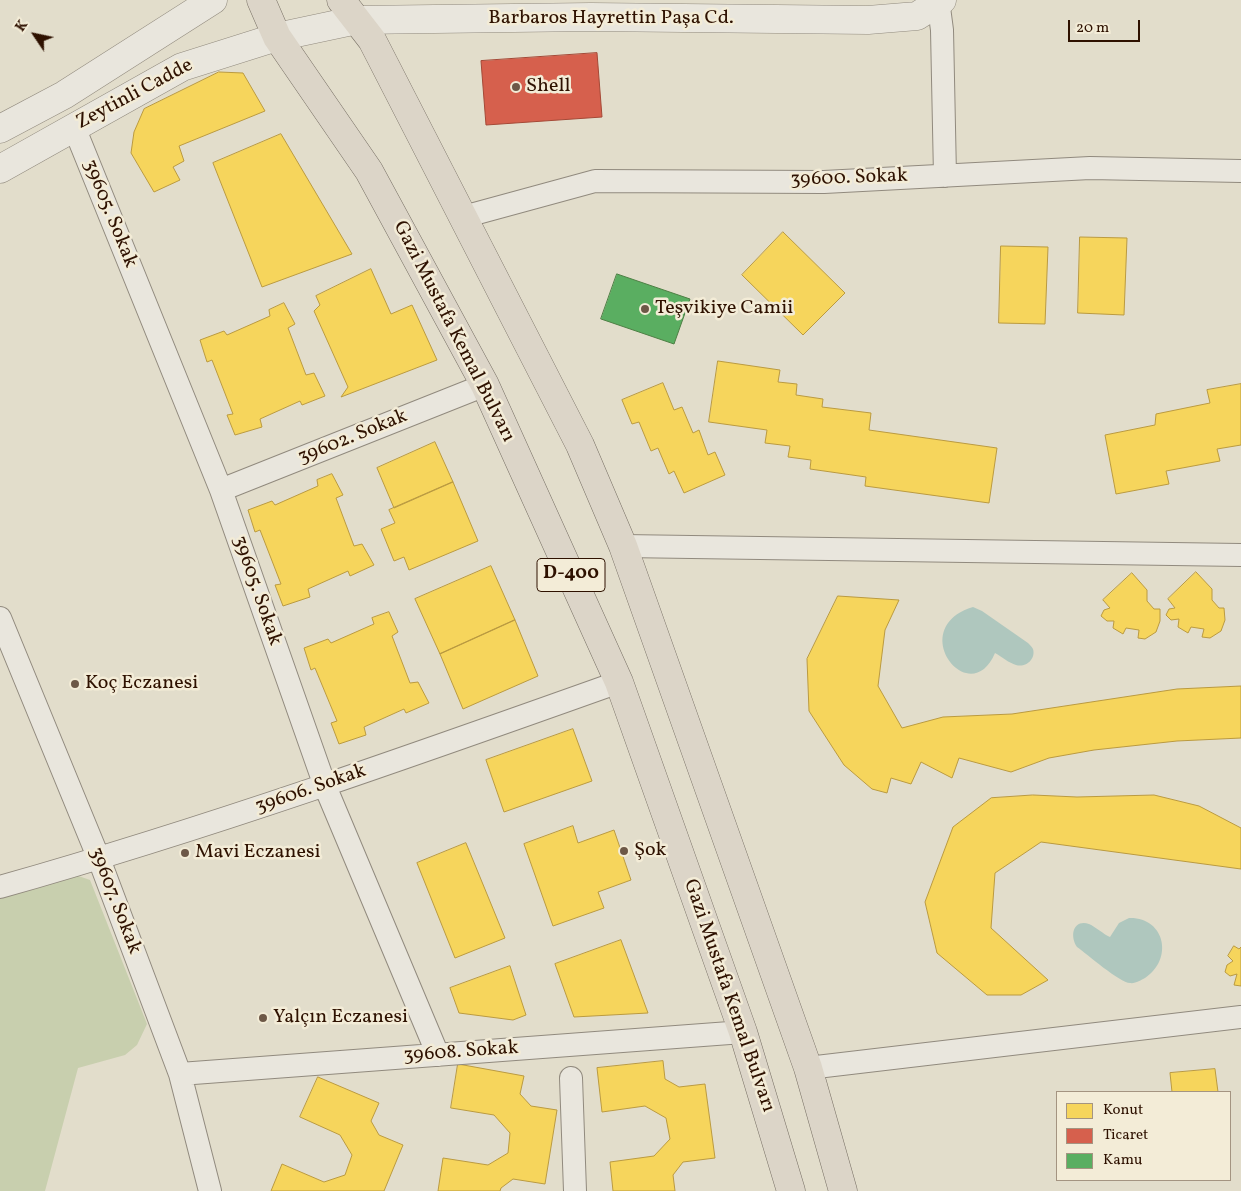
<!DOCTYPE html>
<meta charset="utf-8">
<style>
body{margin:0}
#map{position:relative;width:1241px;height:1191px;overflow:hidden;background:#e2ddcb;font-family:Vollkorn,serif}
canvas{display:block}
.legend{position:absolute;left:1056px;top:1091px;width:175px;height:90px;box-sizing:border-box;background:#f3ecd7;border:1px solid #a49481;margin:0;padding:6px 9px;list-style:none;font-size:15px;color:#2e1100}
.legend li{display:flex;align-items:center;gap:10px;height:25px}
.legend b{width:25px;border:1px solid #a49481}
.north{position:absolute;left:10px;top:10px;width:50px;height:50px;-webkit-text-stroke:4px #f3ecd7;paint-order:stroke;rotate:304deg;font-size:14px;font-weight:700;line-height:20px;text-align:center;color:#2e1100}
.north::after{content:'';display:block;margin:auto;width:18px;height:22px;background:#2e1100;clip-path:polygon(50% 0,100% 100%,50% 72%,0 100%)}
.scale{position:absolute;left:1068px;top:20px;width:72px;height:22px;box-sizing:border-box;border:2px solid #2e1100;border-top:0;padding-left:6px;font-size:15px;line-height:18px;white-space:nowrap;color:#2e1100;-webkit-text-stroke:4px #f3ecd7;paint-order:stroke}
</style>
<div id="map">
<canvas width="1241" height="1191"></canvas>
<ul class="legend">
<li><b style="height:14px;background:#f6d55c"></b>Konut</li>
<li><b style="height:14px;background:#d6604d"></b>Ticaret</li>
<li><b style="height:14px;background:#5aae61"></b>Kamu</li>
</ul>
<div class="north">K</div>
<div class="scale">20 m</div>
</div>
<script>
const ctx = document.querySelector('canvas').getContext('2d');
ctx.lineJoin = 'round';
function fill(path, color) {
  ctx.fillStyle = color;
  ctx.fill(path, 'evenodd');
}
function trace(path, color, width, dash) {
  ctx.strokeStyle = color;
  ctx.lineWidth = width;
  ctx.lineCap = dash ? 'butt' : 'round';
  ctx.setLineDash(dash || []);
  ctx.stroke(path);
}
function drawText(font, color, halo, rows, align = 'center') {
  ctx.font = font + ' Vollkorn,serif';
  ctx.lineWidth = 5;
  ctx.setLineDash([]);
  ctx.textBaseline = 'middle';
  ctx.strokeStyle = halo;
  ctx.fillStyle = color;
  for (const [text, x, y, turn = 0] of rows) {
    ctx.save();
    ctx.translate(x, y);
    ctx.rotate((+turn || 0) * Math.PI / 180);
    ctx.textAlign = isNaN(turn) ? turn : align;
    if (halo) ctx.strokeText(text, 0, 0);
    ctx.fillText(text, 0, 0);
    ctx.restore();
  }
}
const green = new Path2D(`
 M70,873L90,880L147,1024L137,1045L125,1055L78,1068L45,1191H0V892Z`);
const water = new Path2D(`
 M973,607L982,611L1028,643C1030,645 1032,647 1033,649C1036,659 1026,668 1016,665C1009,663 1002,657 995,653C970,712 904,628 973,607Z
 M1129,918C1165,917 1174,959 1145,978C1141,980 1135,984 1130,983C1120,983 1087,954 1077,947C1069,935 1074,919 1089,924C1096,927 1103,934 1110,937L1119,923Z`);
const homes = new Path2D(`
 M219,72L243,73L265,111L179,146L184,161L173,167L180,180L154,192L131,153L134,132L144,109Z
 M281,134L352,254L262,287L213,163Z
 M783,232L845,293L803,335L742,275Z
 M1080,237L1127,238L1124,315L1078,313Z
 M1001,246L1048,247L1045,324L999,323Z
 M371,269L391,314L412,305L437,360L341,397L348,387L314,311L320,305L316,296Z
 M284,303L295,324L288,328L306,375L314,373L325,396L302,405L300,401L260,419L262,427L235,435L227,415L233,414L212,360L207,362L200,340L224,331L227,335L270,316L269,310Z
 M718,361L780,370L778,382L797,384L796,395L823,399L822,407L871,413L869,430L997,448L989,503L865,486L866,477L810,469L811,460L788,457L790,446L765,443L767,430L709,422Z
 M663,383L674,410L682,407L693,433L699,430L708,455L715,452L725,475L684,493L674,471L669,474L658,448L651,451L639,422L632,424L622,400Z
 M1241,384V445L1217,449L1220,461L1166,471L1169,484L1116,494L1105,435L1155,425L1156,414L1210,403L1207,390Z
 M435,442L453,482L394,508L377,468Z
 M332,474L343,495L336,498L354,546L362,544L374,565L350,576L348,571L308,589L310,597L283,606L275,585L281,584L260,530L255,532L248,510L272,501L275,505L318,486L317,480Z
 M453,482L478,541L409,570L404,557L394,561L381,529L395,523L389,510Z
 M491,566L515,620L440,654L415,599Z
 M1196,572L1212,589V600L1219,608H1224L1225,620L1221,631L1210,638L1202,637L1204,629L1191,627L1188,633L1178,627L1179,619L1171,620L1166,615L1169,609L1175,608L1168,599Z
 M1132,573L1147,590V601L1154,609H1160V621L1156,632L1145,639L1138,638L1139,630L1126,628L1123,634L1113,628L1114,621H1107L1101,616L1104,610L1110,608L1103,600Z
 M838,596L899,600L885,630L878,686L902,728L943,717L1012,714L1177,689L1241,686V738L1177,741L1094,750L1049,758L1011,772L959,758L952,778L921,762L911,784L891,778L887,793L872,789L844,765L809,711L807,659Z
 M389,612L398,632L392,636L410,683L418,682L429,703L406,713L404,709L364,727L366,735L339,744L331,723L337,721L315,668L311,670L304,648L328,639L331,643L374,624L372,618Z
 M515,620L538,676L463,709L440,654Z
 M573,729L592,781L504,812L486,760Z
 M1033,795L1077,797L1154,795L1199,806L1241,828V869L1041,842L995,873L991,928L1048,980L1021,995H987L937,953L925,902L953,827L991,798Z
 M573,826L578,843L614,830L631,880L598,892L604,908L553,926L524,844Z
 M466,843L505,938L455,958L417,863Z
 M621,940L648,1013L574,1017L555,964Z
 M1234,946L1239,949L1241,947V986L1234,985L1237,974L1230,976L1225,972L1227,965L1233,961L1228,956Z
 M510,966L526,1015L513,1020L459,1013L450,988Z
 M663,1061L665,1079L679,1087L705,1084L715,1158L683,1162L673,1175L675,1191H613L610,1162L654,1156L670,1139L666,1118L645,1106L602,1112L597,1068Z
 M458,1064L524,1076L520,1094L531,1106L557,1110L545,1184L513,1179L501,1188L500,1191H438L443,1158L488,1165L508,1153L510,1133L494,1115L451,1108Z
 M1215,1069L1218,1092H1172L1170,1073Z
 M318,1077L379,1103L371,1121L379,1135L403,1145L384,1191H271L282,1164L324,1182L345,1175L352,1155L340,1135L300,1117Z`);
const shops = new Path2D(`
 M597,53L602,117L486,125L481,61Z`);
const public = new Path2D(`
 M617,274L690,299L674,344L601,319Z`);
const minor = new Path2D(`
 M938,0L942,30L945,176
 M74,127L221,490L325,786L438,1055
 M463,217L595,181L824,182L1090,168L1241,171
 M221,490L485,385
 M623,546L1241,555
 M0,618L99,859L180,1074L210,1191
 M0,887C209,828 414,755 619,682
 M808,1068L1241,1017
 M180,1074L743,1032
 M571,1078L575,1191`);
const tertiary = new Path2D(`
 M0,129L64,95L213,0
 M0,169L182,67L277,37L357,20L591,17L868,20L917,16L942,0`);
const trunk = new Path2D(`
 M261,0L277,37L369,171L485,385L619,682L743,1032L791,1191
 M341,0L372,40L580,445L623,546L808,1068L843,1191`);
const markers = [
 [516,87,5,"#6d5847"],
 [645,309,5,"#6d5847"],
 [75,684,5,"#6d5847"],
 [624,851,5,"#6d5847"],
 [185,853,5,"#6d5847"],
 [263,1018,5,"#6d5847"]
];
const shields = [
 [571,575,68]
];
const shieldNames = [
 ["D-400",571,575]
];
const streetNames = [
 ["Barbaros Hayrettin Paşa Cd.",611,19],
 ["Zeytinli Cadde",135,95,-28],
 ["39600. Sokak",849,179,-2],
 ["39605. Sokak",109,214,68],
 ["Gazi Mustafa Kemal Bulvarı",453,332,63],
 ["39602. Sokak",353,438,-22],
 ["39605. Sokak",256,591,71],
 ["39606. Sokak",311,790,-19],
 ["39607. Sokak",114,901,69],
 ["Gazi Mustafa Kemal Bulvarı",728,996,71],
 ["39608. Sokak",461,1053,-4]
];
const poiNames = [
 ["Shell",526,87],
 ["Teşvikiye Camii",655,309],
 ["Koç Eczanesi",85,684],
 ["Şok",634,851],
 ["Mavi Eczanesi",195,853],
 ["Yalçın Eczanesi",273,1018]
];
fill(green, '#c8cfae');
fill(water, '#afc7be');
fill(homes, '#f6d55c');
trace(homes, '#ba9a40', 1);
fill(shops, '#d6604d');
trace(shops, '#a44836', 1);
fill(public, '#5aae61');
trace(public, '#4d7f44', 1);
trace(minor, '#918a7e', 24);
trace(tertiary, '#918a7e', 29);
trace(trunk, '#776f64', 29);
trace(minor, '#e9e6dd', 22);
trace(tertiary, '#e9e6dd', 28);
trace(trunk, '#dcd5c8', 28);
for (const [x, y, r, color] of markers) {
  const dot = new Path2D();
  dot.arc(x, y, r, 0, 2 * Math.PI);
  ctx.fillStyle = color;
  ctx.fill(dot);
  trace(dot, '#f3ecd7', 2);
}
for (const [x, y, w] of shields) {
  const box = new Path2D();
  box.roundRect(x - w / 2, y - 16.5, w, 33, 4);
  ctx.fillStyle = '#f3ecd7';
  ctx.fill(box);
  trace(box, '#2e1100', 1);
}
drawText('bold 19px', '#2e1100', null, shieldNames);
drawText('20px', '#2e1100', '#f3ecd7', streetNames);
drawText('20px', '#2e1100', '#f3ecd7', poiNames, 'left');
</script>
